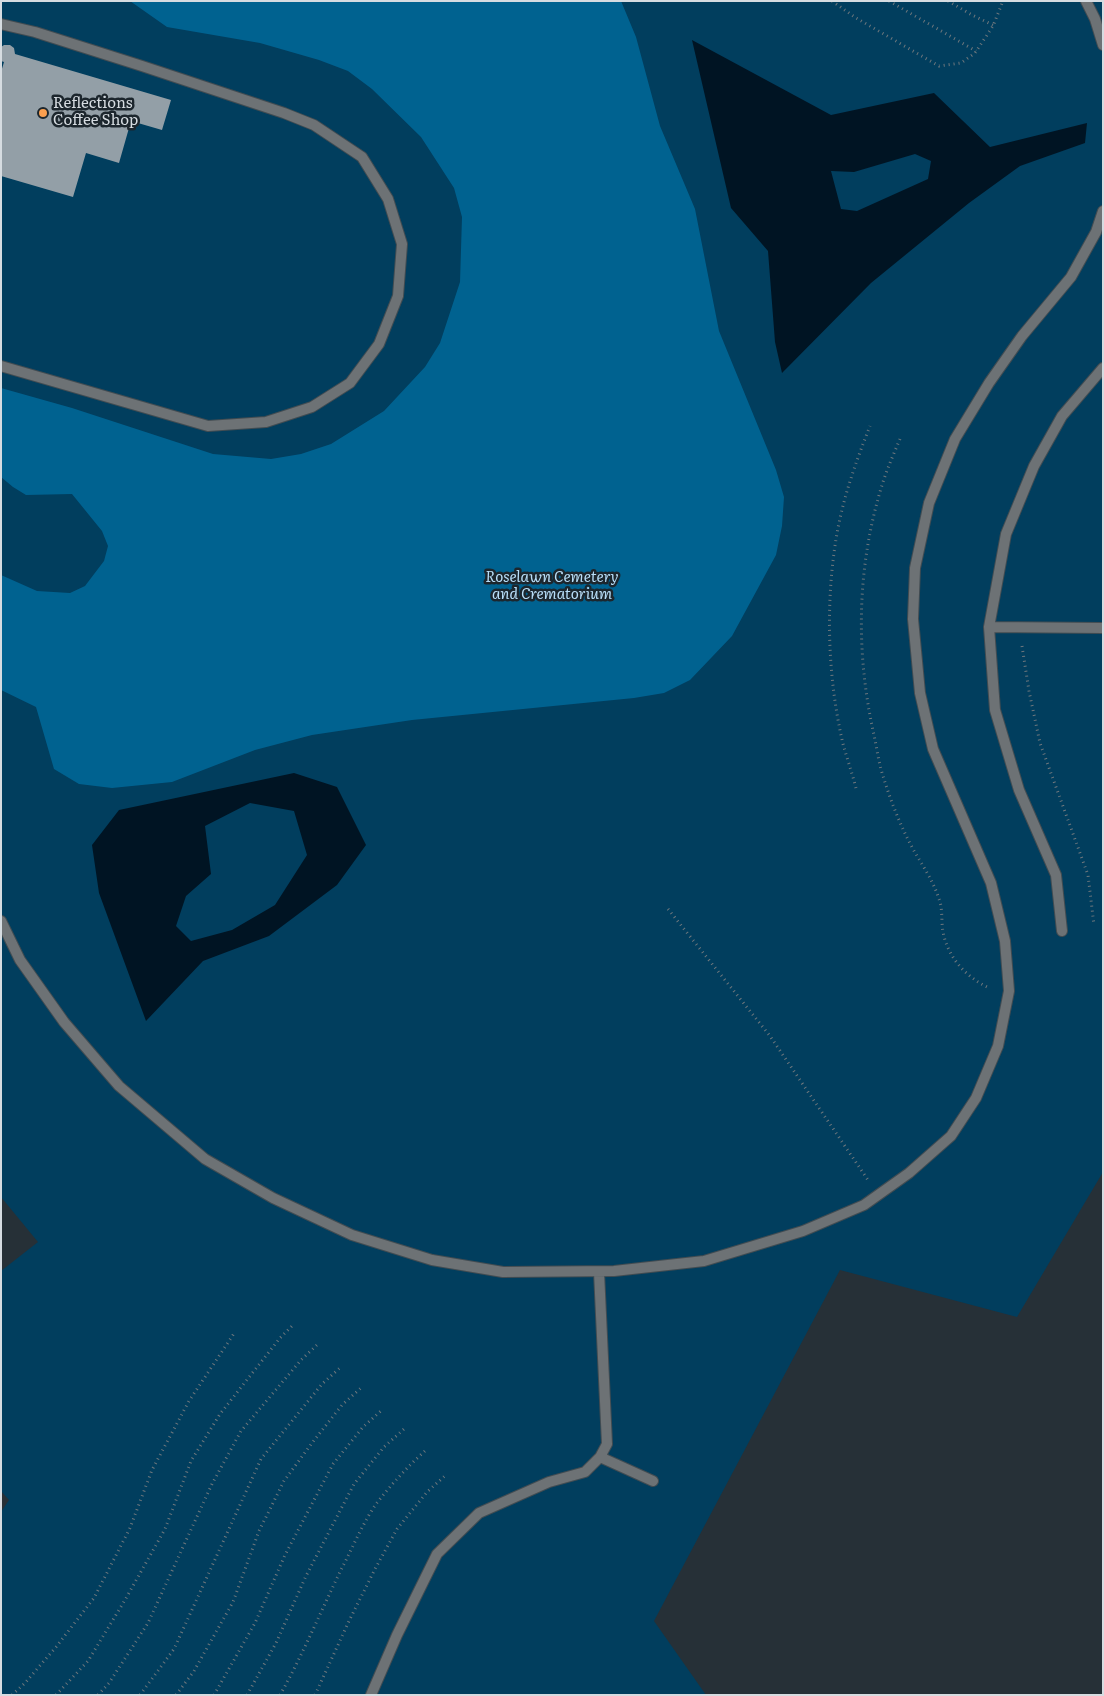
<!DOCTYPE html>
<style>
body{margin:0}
#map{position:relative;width:1104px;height:1696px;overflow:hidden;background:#263037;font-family:Literata,serif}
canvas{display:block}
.frame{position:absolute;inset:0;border:2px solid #d6dce1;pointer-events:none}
</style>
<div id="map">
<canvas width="1104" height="1696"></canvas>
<div class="frame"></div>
</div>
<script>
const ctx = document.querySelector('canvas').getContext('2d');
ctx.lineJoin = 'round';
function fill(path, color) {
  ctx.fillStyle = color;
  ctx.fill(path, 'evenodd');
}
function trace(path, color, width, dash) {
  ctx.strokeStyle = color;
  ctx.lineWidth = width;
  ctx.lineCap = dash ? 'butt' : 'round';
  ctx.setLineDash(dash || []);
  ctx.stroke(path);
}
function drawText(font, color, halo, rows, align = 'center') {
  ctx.font = font + ' Literata,serif';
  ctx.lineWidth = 5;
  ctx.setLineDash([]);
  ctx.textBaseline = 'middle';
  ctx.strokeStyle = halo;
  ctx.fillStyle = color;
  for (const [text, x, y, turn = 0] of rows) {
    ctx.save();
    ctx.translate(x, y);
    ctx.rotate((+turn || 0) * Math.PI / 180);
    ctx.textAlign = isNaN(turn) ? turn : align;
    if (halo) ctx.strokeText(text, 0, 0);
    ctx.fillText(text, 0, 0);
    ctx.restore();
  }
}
const green = new Path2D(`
 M1,1H1103V1172L1017,1317L840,1270L654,1621L706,1695H1V1512L9,1500L1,1491V1271L38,1242L1,1197Z`);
const forest = new Path2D(`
 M130,1H621L636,37L660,126L695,209L719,331L776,470L784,497L782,526L776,555L732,636L690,680L664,693L634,698L412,720L312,735L255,750L172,782L112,788L79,784L54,769L36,707L1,690V575L37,591L70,593L85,586L104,561L108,546L102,531L72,494L26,495L13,487L1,477V388L72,408L213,454L271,459L301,454L331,444L384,411L425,367L440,343L460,282L462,217L454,188L421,137L372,89L348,71L319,60L260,43L167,27Z`);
const water = new Path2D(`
 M692,40L831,115L934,93L990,147L1087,123L1085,143L1020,166L969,203L871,283L782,373L775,342L768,251L731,208ZM915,154L931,161L928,179L857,211L841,209L831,171L854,172Z
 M294,773L337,787L366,845L337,885L269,936L203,961L146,1021L99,893L92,845L119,810ZM250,803L294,811L307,855L275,905L232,930L191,941L176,926L186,896L211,874L205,826Z`);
const building = new Path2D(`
 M4,45H10L14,48L15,54L171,100L162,130L131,121L119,163L86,153L73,197L1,176V72L4,62L1,61V47Z`);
const path = new Path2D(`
 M832,1L856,18L939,66L961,63L975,53L993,26L1003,1
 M889,1L976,51
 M948,1L972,15L993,25
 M900,439C894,453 888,467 883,482C857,564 855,650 874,735C877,749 879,765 884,779C891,802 901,827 913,849C922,865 933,880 939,899C943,909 941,921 943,932C948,958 966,977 989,988
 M1022,646L1029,691L1040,743L1088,875L1094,925
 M856,788C852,773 847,758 843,744C827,675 825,597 838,528C845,492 857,459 870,426
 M668,909L770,1036L868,1180
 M12,1695L25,1683L56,1647L94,1598L130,1528L152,1470L189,1401L235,1332
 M56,1695L88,1661L125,1600L165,1529L191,1461L220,1414L280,1338L294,1324
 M98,1695L109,1683L148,1623L212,1484L241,1431L301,1360L319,1343
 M140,1695L174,1649L261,1459L322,1384L342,1366
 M176,1695L194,1671L233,1602L259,1531L284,1481L312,1443L342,1405L362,1387
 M214,1695L255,1623L285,1555L333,1464L363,1427L383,1409
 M247,1695L276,1643L306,1576L354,1484L384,1447L404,1429
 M280,1695C305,1651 324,1603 347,1558C356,1540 365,1520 376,1504C391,1485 407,1467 425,1451
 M315,1695L349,1621L375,1569L397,1529L427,1492L447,1474`);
const lane = new Path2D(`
 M1086,1L1095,19L1103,45
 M1,24L35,32L142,66L284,113L314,125L362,157L388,199L402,244L398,296L379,344L350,383L312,407L266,422L208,426L1,366
 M989,627L1103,628
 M1,921L20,960L64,1022L119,1086L205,1159L273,1198L352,1235L432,1260L503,1272L614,1271L704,1261L803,1231L864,1205L909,1173L951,1136L976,1098L998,1046L1009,991L1005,941L991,883L933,749L920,693L913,619L915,568L929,503L955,439L989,383L1022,336L1071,277L1096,232L1103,211
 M1062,931L1056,875L1019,790L995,710L989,627L1006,534L1034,466L1062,416L1103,368
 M600,1457L653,1481
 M371,1695L397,1635L437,1554L479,1513L549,1482L585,1472L600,1457L607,1444L599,1272`);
const markers = [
 [43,113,5,"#fa9f4f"]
];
const poiNames = [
 ["Reflections",53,104],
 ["Coffee Shop",53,121]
];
const parkNames = [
 ["Roselawn Cemetery",552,578],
 ["and Crematorium",552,595]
];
fill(green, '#013e5e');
fill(forest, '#006290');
fill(water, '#001423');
fill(building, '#939fa7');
trace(lane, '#424c52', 12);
trace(path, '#6e777d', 3, [1, 4]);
trace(lane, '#6d7275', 10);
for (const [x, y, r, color] of markers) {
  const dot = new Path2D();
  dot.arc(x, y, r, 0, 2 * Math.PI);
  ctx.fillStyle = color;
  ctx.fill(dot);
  trace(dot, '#1c262d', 2);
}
drawText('15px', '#d6dce1', '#1c262d', poiNames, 'left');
drawText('italic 15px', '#b8def8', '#1c262d', parkNames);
</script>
